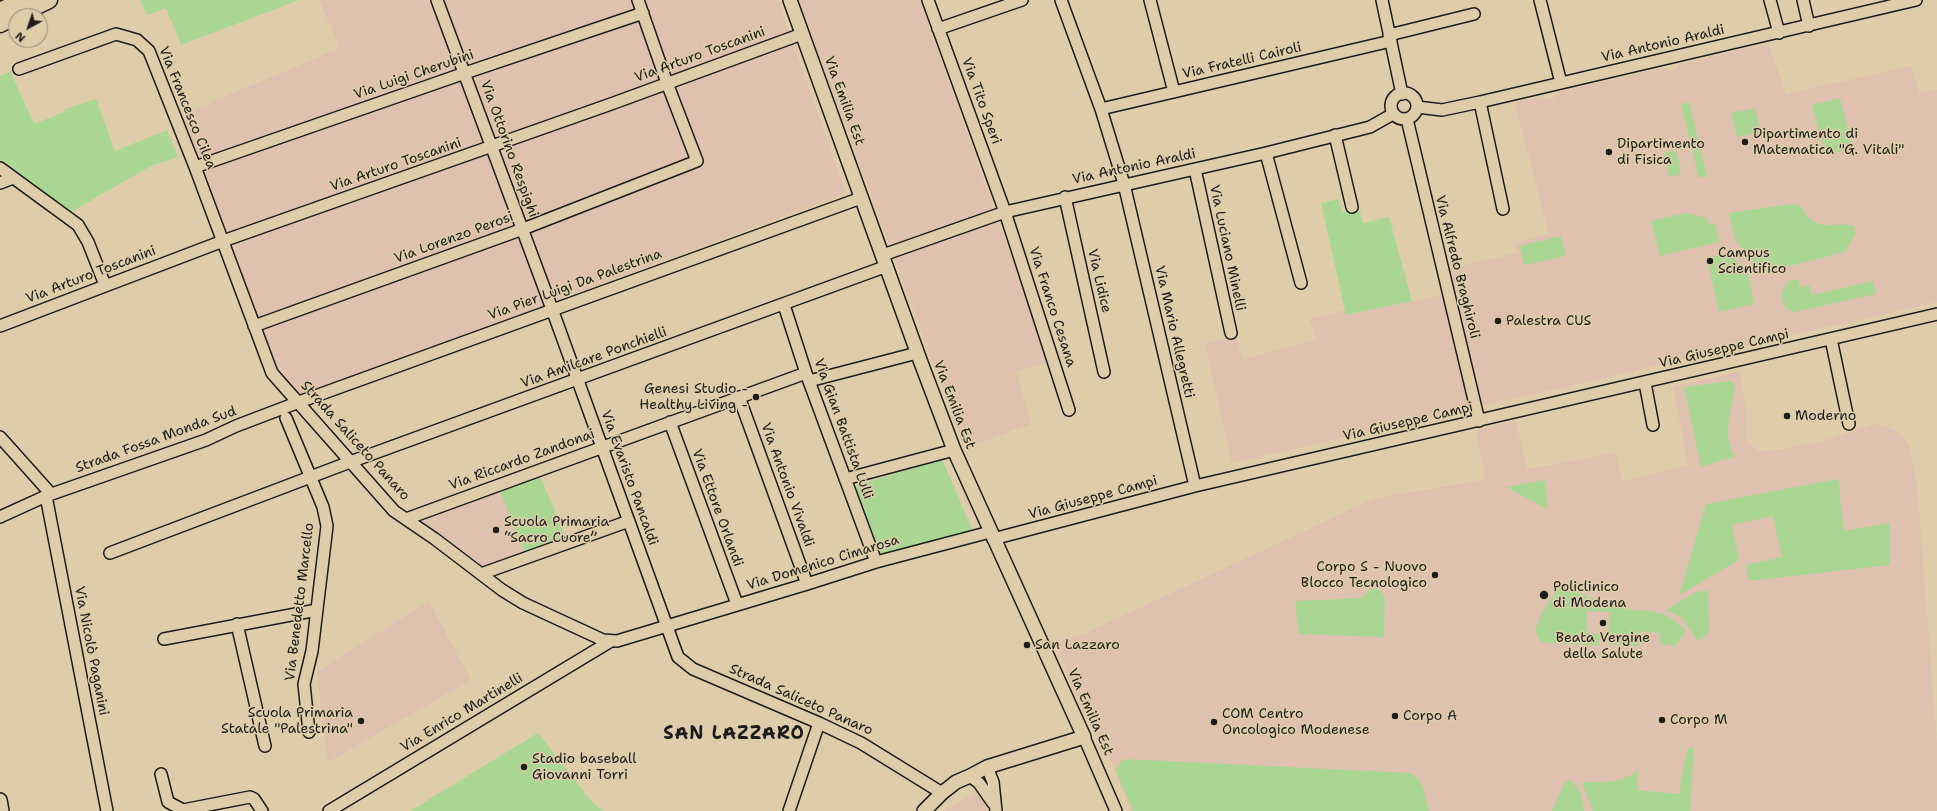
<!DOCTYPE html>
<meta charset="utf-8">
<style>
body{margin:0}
#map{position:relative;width:1937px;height:811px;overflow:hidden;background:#dfcdaa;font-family:"Shantell Sans",sans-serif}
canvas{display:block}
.north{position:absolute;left:8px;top:8px;width:40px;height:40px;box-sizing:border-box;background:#dfcdaa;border:1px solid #918671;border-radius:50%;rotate:220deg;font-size:11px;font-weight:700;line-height:16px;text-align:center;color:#1c1c1c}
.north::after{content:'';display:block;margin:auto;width:14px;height:18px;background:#1c1c1c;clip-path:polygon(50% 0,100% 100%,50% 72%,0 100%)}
</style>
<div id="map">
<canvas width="1937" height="811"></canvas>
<div class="north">N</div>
</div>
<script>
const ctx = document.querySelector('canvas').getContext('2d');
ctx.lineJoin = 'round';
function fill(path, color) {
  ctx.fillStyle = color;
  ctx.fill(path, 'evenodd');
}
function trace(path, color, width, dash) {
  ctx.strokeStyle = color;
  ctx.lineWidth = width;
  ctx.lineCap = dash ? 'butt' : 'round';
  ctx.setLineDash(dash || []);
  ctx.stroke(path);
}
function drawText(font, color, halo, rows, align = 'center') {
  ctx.font = font + ' "Shantell Sans",sans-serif';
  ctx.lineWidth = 3;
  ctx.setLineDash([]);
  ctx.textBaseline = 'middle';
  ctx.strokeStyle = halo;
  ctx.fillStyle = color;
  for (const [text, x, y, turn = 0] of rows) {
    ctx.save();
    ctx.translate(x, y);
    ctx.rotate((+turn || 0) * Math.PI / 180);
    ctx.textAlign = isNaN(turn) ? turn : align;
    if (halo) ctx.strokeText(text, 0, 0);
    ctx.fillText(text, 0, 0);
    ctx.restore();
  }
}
const built = new Path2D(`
 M319,0H778L846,193L299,396L276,371L182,118L224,97L340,48Z
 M799,0H920L1048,362L1016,372L1031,424L964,448Z
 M1768,43L1786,94L1911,66L1920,94L1937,89V302L1232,463L1205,344L1236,335L1242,360L1317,339L1309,319L1345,310L1346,315L1454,292L1449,269L1517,253L1516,243L1549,234L1515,103L1541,96L1545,99L1554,98L1556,93L1666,67L1671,72L1676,71L1678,65Z
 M1740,371L1746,411V437L1748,443L1760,451L1778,450L1823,441L1874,424L1887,427L1900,434L1906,441L1910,450L1917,484L1937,744V811H1131L1112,762L1095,735L1082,710L1066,674L1067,669L1054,641L1086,633L1373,499L1482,480L1485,475L1476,430L1516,421L1527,469L1616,453L1622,482L1688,465L1673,386Z
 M540,476L566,538L483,568L420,522Z
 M429,601L471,680L328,762L317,672Z
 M975,793L985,802L988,811H944Z`);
const green = new Path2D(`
 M140,0H299L181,45L166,8L147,15Z
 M10,71L34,124L64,112L63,110L96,99L115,151L167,130L178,157L151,166L69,213L0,163V76Z
 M1840,98L1853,148L1825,155L1812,105Z
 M1689,102L1707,176L1699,178L1681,104Z
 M1755,108L1760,132L1737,137L1731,113Z
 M1676,150L1681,174L1669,177L1664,153Z
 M1339,199L1342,212L1359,208L1363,223L1389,217L1412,301L1346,315L1321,203Z
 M1792,204L1800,205C1817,236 1830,220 1854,226L1856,233L1845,252L1766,272L1761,271L1735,240L1729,213Z
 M1685,213L1707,218L1710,225L1715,223L1719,242L1660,256L1651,221Z
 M1561,236L1566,256L1524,265L1520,246Z
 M1728,253L1748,272L1754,304L1719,312L1707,258Z
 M1798,279L1800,287L1810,285L1812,295L1873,281L1876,294L1794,312C1778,306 1779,292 1789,281Z
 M1729,381L1733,382L1735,387C1732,406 1721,442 1736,456L1701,467L1684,387Z
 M942,459L973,532L881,555L855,486Z
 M540,476L566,538L525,553L500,491Z
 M1838,479L1844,531L1890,523V565L1749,581L1746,565L1782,557L1773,516L1732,525L1739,560L1679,595L1706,504Z
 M1545,480L1547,509L1506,487Z
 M1562,583C1584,598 1608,604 1634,610C1639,611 1644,610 1649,611C1664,612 1676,620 1686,631L1675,646L1660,644V633L1641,631L1640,646L1608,644L1610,612L1587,611V633L1600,634L1599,646L1541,642L1535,631L1542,612Z
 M1370,588L1380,590L1385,598L1384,637L1299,634L1295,601L1362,598Z
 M1708,590L1709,633L1698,641L1681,617L1666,610L1696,592Z
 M538,733L592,802L604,811H410Z
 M1690,747L1694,748L1690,811H1593L1582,782C1602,782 1622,784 1638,770L1637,790L1680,794C1681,784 1684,753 1690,747Z
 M1126,759L1409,773C1424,779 1425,796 1429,811H1133L1116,771L1119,763Z
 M1568,780C1579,782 1584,801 1584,811H1552L1564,784Z`);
const minor = new Path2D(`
 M437,0L552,309L678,657L693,669L819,723L861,743L942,793
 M928,0L1005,212L1069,410
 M1061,0L1101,109L1124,184L1195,486
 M1150,0L1174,92
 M1382,0L1402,94
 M1540,0L1561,83
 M1770,0L1779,33
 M1803,0L1809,26
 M938,29L1022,0
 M1389,35L1474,14
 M19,69L116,34L137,40L149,51L195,167L272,373L394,511L435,539L502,590L523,603L603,640L617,641L807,584L876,562L990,532
 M1391 106a13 13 0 1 1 26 0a13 13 0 1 1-26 0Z
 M1480,102L1503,209
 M1417,107L1442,110L1480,102L1916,0
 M1101,109L1391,41
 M1407,119L1479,421
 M1335,135L1352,207
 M1266,153L1301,283
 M195,167L465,73L643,13
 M0,168L78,225L88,242L105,285
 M1195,169L1231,333
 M0,183L13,178
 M1065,197L1104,372
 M883,255L1005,212L1266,153L1370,127L1393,114
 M784,305L806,373L876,562
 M0,326L223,241L611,104L802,34
 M254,326L523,229L697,161L667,83L638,0
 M1831,339L1849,424
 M809,381L917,353
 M1645,383L1653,425
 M739,397L807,584
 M286,418L323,507L327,526L312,651L304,684L309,732
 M670,422L737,604
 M0,437L51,494
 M845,479L954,450
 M46,496L107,811
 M0,517L46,496L206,440L236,426L299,402L861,198
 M406,519L806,373
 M993,539L1195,486L1937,314
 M110,553L350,462L887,266
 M481,574L629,521
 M237,624L265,746
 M164,639L317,610
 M1084,737L1116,811
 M987,767L993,782L996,811
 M161,774L168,802L183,810L250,797L254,799L262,811
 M970,776L979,783L993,803
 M329,811L611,641
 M789,811L819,723`);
const major = new Path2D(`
 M790,0L920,360L954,450L1084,737L987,767L970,776L956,782L942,793L924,811
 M0,800L2,811`);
const highway = new Path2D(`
 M0,11L22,0
 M16,16L49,0
 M0,24L16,16`);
const markers = [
 [1745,142,4,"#1c1c1c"],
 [1609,152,4,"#1c1c1c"],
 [1710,261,4,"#1c1c1c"],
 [1498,321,4,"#1c1c1c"],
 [756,397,4,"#1c1c1c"],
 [1787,416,4,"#1c1c1c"],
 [496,530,4,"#1c1c1c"],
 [1435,575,4,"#1c1c1c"],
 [1544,595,5,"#1c1c1c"],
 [1603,623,4,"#1c1c1c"],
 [1027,645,4,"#1c1c1c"],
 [1395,716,4,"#1c1c1c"],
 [1662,720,4,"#1c1c1c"],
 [361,721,4,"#1c1c1c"],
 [1214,722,4,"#1c1c1c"],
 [524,767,4,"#1c1c1c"]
];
const streetNames = [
 ["Via Antonio Araldi",1663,44,-13],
 ["Via Arturo Toscanini",700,55,-20],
 ["Via Fratelli Cairoli",1242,61,-13],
 ["Via Luigi Cherubini",414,75,-19],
 ["Via Emilia Est",844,101,70],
 ["Via Tito Speri",981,101,70],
 ["Via Francesco Cilea",187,108,68],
 ["Via Ottorino Respighi",509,149,70],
 ["Via Arturo Toscanini",396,165,-19],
 ["Via Antonio Araldi",1134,167,-12],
 ["Via Lorenzo Perosi",454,238,-20],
 ["Via Luciano Minelli",1227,248,78],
 ["Via Alfredo Braghiroli",1457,267,76],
 ["Via Arturo Toscanini",91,275,-21],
 ["Via Lidice",1099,281,77],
 ["Via Pier Luigi Da Palestrina",575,285,-20],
 ["Via Franco Cesana",1052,307,72],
 ["Via Mario Allegretti",1174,332,77],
 ["Via Giuseppe Campi",1724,349,-13],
 ["Via Amilcare Ponchielli",594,358,-20],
 ["Via Emilia Est",954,405,69],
 ["Via Giuseppe Campi",1408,422,-13],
 ["Via Gian Battista Lulli",843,429,70],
 ["Strada Fossa Monda Sud",156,440,-20],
 ["Strada Saliceto Panaro",355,441,48],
 ["Via Riccardo Zandonai",522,460,-20],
 ["Via Evaristo Pancaldi",629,478,70],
 ["Via Antonio Vivaldi",787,485,70],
 ["Via Giuseppe Campi",1093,498,-15],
 ["Via Ettore Orlandi",717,508,70],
 ["Via Domenico Cimarosa",823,563,-17],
 ["Via Benedetto Marcello",300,602,-83],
 ["Via Nicolò Paganini",91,651,79],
 ["Strada Saliceto Panaro",801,700,24],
 ["Via Emilia Est",1090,712,66],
 ["Via Enrico Martinelli",462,713,-31]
];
const poiNames = [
 ["Dipartimento di",1753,134],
 ["Matematica \"G. Vitali\"",1753,150],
 ["Dipartimento",1617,144],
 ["di Fisica",1617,160],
 ["Campus",1718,253],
 ["Scientifico",1718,269],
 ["Palestra CUS",1506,321],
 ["Genesi Studio -",748,389,"right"],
 ["Healthy Living -",748,405,"right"],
 ["Moderno",1795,416],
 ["Scuola Primaria",504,522],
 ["“Sacro Cuore”",504,538],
 ["Corpo S - Nuovo",1427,567,"right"],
 ["Blocco Tecnologico",1427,583,"right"],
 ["Policlinico",1553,587],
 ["di Modena",1553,603],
 ["Beata Vergine",1603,638,"center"],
 ["della Salute",1603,654,"center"],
 ["San Lazzaro",1035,645],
 ["Scuola Primaria",353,713,"right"],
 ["Statale \"Palestrina\"",353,729,"right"],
 ["COM Centro",1222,714],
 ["Oncologico Modenese",1222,730],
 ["Corpo A",1403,716],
 ["Corpo M",1670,720],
 ["Stadio baseball",532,759],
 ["Giovanni Torri",532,775]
];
const districtNames = [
 ["SAN LAZZARO",734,734]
];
fill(built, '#dec1ae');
fill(green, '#abd795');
trace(minor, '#1c1c1c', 14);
trace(major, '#1c1c1c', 16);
trace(highway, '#1c1c1c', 19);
trace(minor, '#dfcdaa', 11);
trace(major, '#dfcdaa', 13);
trace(highway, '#dfcdaa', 16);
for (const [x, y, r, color] of markers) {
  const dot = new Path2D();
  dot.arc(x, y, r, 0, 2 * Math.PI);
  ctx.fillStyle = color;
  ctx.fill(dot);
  trace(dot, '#dfcdaa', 1.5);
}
drawText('14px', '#1c1c1c', '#dfcdaa', streetNames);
drawText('14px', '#1c1c1c', '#dfcdaa', poiNames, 'left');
ctx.letterSpacing = '1px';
drawText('bold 18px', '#1c1c1c', '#dfcdaa', districtNames);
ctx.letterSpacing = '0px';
</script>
